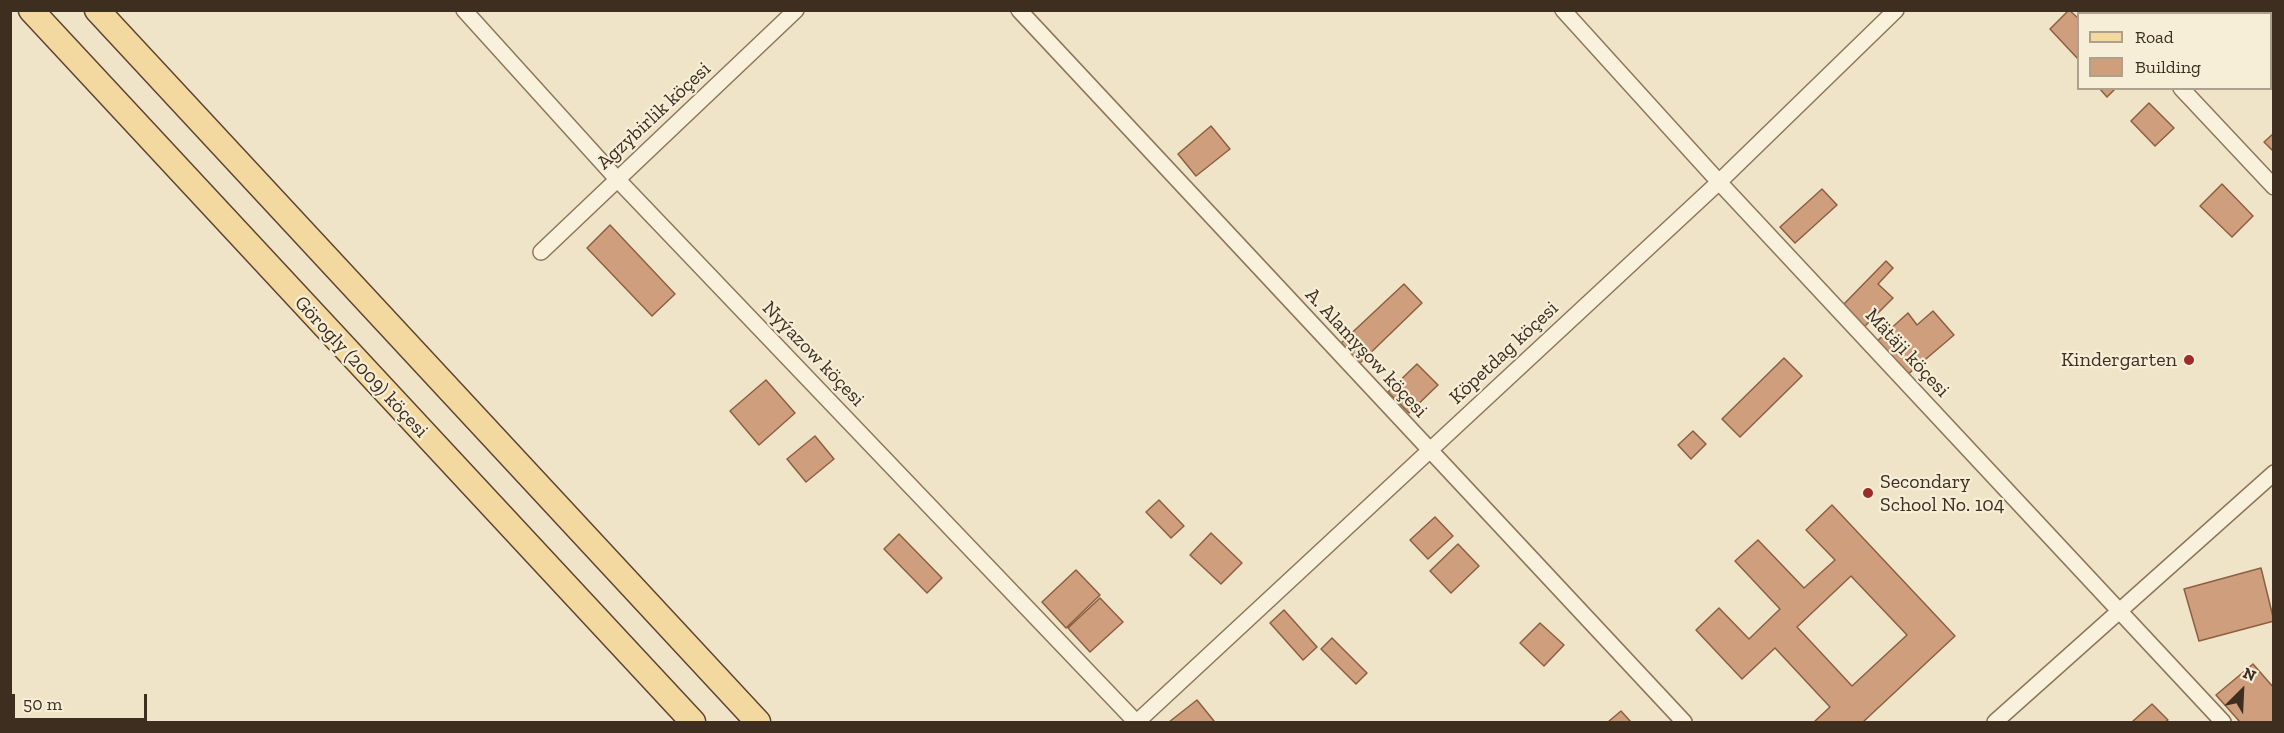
<!DOCTYPE html>
<meta charset="utf-8">
<style>
body{margin:0}
#map{position:relative;width:2284px;height:733px;overflow:hidden;background:#f0e4c8;font-family:"Zilla Slab",serif}
canvas{display:block}
.frame{position:absolute;inset:0;border:12px solid #3d2e20;pointer-events:none}
.legend{position:absolute;left:2077px;top:12px;width:195px;height:78px;box-sizing:border-box;background:#f7eed8;border:2px solid #ada18e;margin:0;padding:8px 10px;list-style:none;font-size:18px;color:#3d2e20}
.legend li{display:flex;align-items:center;gap:12px;height:30px}
.legend b{width:30px;border:2px solid #ada18e}
.north{position:absolute;left:2212px;top:661px;width:60px;height:60px;-webkit-text-stroke:4px #f7eed8;paint-order:stroke;rotate:24deg;font-size:16px;font-weight:700;line-height:24px;text-align:center;color:#3d2e20}
.north::after{content:'';display:block;margin:auto;width:21px;height:27px;background:#3d2e20;clip-path:polygon(50% 0,100% 100%,50% 72%,0 100%)}
.scale{position:absolute;left:12px;top:694px;width:135px;height:27px;box-sizing:border-box;border:3px solid #3d2e20;border-top:0;padding-left:8px;font-size:18px;line-height:21px;white-space:nowrap;color:#3d2e20;-webkit-text-stroke:4px #f7eed8;paint-order:stroke}
</style>
<div id="map">
<canvas width="2284" height="733"></canvas>
<div class="frame"></div>
<ul class="legend">
<li><b style="height:8px;background:#f3d9a0"></b>Road</li>
<li><b style="height:16px;background:#cf9f7d"></b>Building</li>
</ul>
<div class="north">N</div>
<div class="scale">50 m</div>
</div>
<script>
const ctx = document.querySelector('canvas').getContext('2d');
ctx.lineJoin = 'round';
function fill(path, color) {
  ctx.fillStyle = color;
  ctx.fill(path, 'evenodd');
}
function trace(path, color, width, dash) {
  ctx.strokeStyle = color;
  ctx.lineWidth = width;
  ctx.lineCap = dash ? 'butt' : 'round';
  ctx.setLineDash(dash || []);
  ctx.stroke(path);
}
function drawText(font, color, halo, rows, align = 'center') {
  ctx.font = font + ' "Zilla Slab",serif';
  ctx.lineWidth = 4.5;
  ctx.setLineDash([]);
  ctx.textBaseline = 'middle';
  ctx.strokeStyle = halo;
  ctx.fillStyle = color;
  for (const [text, x, y, turn = 0] of rows) {
    ctx.save();
    ctx.translate(x, y);
    ctx.rotate((+turn || 0) * Math.PI / 180);
    ctx.textAlign = isNaN(turn) ? turn : align;
    if (halo) ctx.strokeText(text, 0, 0);
    ctx.fillText(text, 0, 0);
    ctx.restore();
  }
}
const building = new Path2D(`
 M2069,10L2078,18V59L2050,29Z
 M2099,88H2116L2107,97Z
 M2149,103L2174,128L2155,146L2131,121Z
 M1211,126L1230,149L1196,176L1178,154Z
 M2274,133V152L2264,142Z
 M2222,184L2253,216L2232,237L2200,206Z
 M1822,189L1837,205L1795,243L1780,227Z
 M610,225L675,294L652,316L587,248Z
 M1886,261L1893,268L1878,284L1893,298L1864,327L1843,305Z
 M1404,284L1422,303L1360,363L1341,343Z
 M1933,311L1954,335L1906,376L1876,342L1908,313L1917,325Z
 M1784,358L1802,376L1740,437L1722,419Z
 M1417,364L1438,385L1409,413L1388,392Z
 M766,380L795,413L759,445L730,411Z
 M1693,431L1706,444L1691,459L1678,445Z
 M815,436L834,459L806,482L787,459Z
 M1159,500L1184,526L1171,538L1146,512Z
 M1832,505L1955,636L1863,722H1814L1830,707L1775,648L1742,679L1696,630L1719,608L1749,639L1780,609L1735,561L1758,540L1804,588L1835,560L1806,530ZM1851,576L1907,635L1852,686L1797,627Z
 M1435,517L1453,536L1428,559L1410,540Z
 M1211,533L1242,563L1221,584L1190,555Z
 M899,534L942,578L927,593L884,549Z
 M1458,544L1479,566L1451,593L1430,571Z
 M2261,568L2274,621L2199,641L2184,589Z
 M1076,570L1100,595L1066,628L1042,602Z
 M1100,598L1123,622L1090,652L1068,628Z
 M1284,610L1317,647L1303,660L1270,623Z
 M1540,623L1564,645L1544,666L1520,643Z
 M1332,638L1367,673L1356,684L1321,649Z
 M2253,664L2274,688V722H2240L2216,695Z
 M1197,700L1214,721L1212,722H1169Z
 M2152,704L2168,720L2165,722H2132Z
 M1621,711L1631,722H1608Z`);
const minor = new Path2D(`
 M464,10L617,179L1136,722
 M1019,10L1684,722
 M1563,10L1719,182L2223,722
 M2108,10L2111,14
 M2181,88L2274,187
 M541,252L796,10
 M1137,722L1719,182L1896,10
 M1995,722L2274,473`);
const primary = new Path2D(`
 M31,10L693,722
 M97,10L758,722`);
const markers = [
 [2189,360,6,"#9e2a2b"],
 [1868,493,6,"#9e2a2b"]
];
const streetNames = [
 ["Agzybirlik köçesi",654,116,-43],
 ["A. Alamyşow köçesi",1366,353,47],
 ["Köpetdag köçesi",1504,353,-43],
 ["Mätäji köçesi",1907,353,47],
 ["Nyýazow köçesi",813,354,46],
 ["Görogly (2009) köçesi",361,367,47]
];
const poiNames = [
 ["Kindergarten",2177,360],
 ["Secondary",1880,482,"left"],
 ["School No. 104",1880,505,"left"]
];
fill(building, '#cf9f7d');
trace(building, '#8d5f41', 1.5);
trace(minor, '#8d765c', 18);
trace(primary, '#5b4430', 27);
trace(minor, '#faf1dc', 15);
trace(primary, '#f3d9a0', 24);
for (const [x, y, r, color] of markers) {
  const dot = new Path2D();
  dot.arc(x, y, r, 0, 2 * Math.PI);
  ctx.fillStyle = color;
  ctx.fill(dot);
  trace(dot, '#f7eed8', 2);
}
drawText('20px', '#3d2e20', '#f7eed8', streetNames);
drawText('20px', '#3d2e20', '#f7eed8', poiNames, 'right');
</script>
